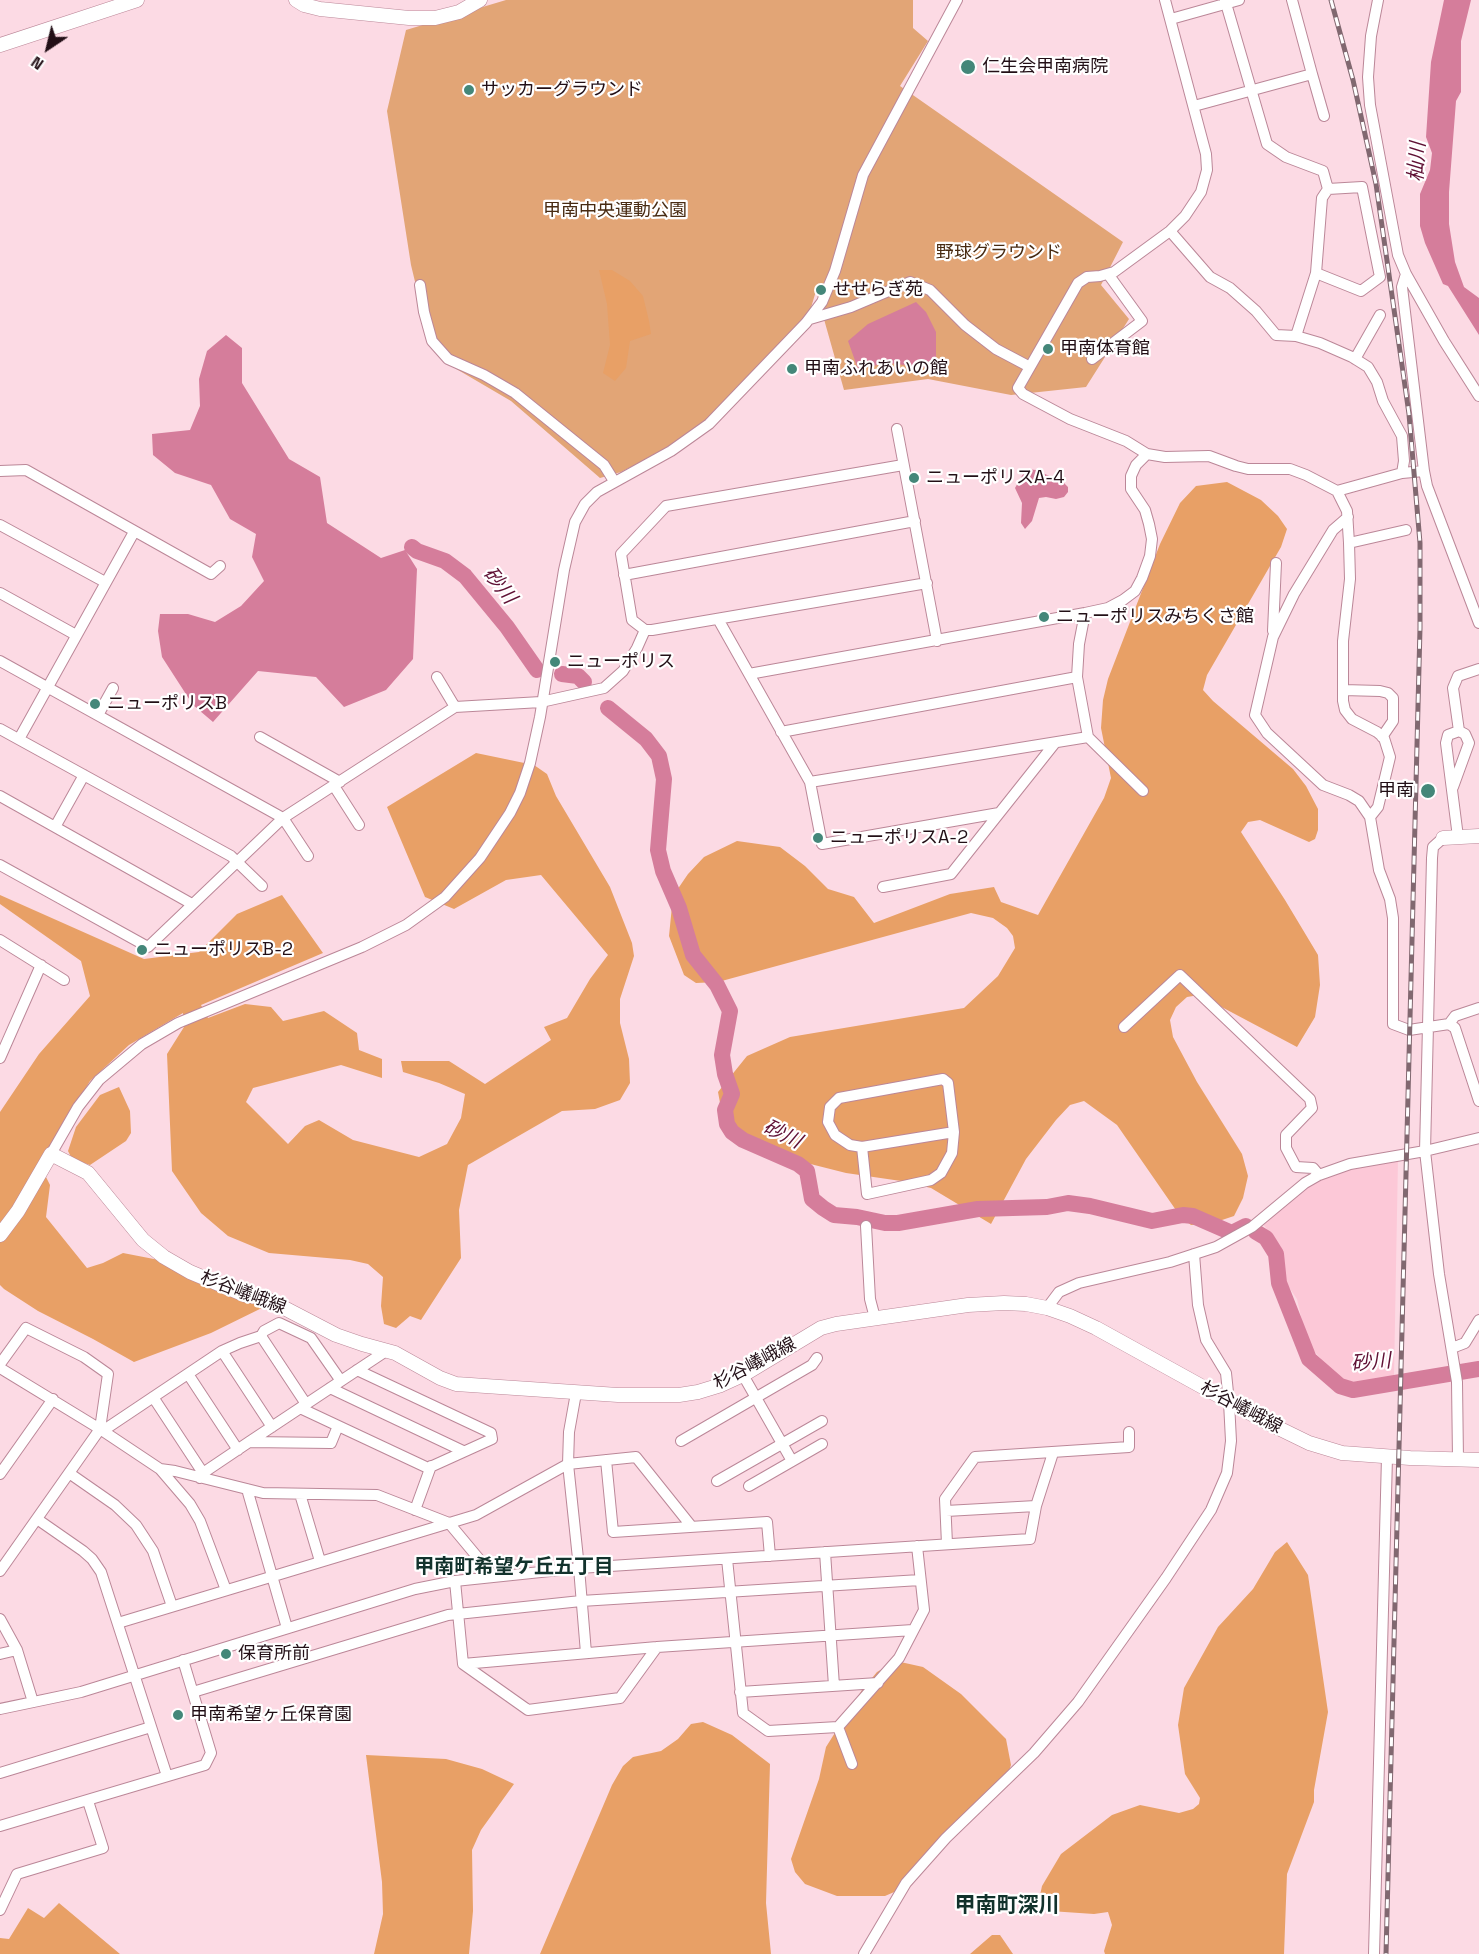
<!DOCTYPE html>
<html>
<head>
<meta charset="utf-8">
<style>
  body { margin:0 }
  #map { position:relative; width:1479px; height:1954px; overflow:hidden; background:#fcdae4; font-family:"Space Grotesk",sans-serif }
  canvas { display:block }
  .north { position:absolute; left:18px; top:18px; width:60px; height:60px; -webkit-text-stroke:4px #fff; paint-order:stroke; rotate:215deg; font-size:16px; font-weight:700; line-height:24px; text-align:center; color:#220f16 }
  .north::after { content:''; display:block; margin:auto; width:21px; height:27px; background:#220f16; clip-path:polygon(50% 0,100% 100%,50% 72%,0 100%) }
</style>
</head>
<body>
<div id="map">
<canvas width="1479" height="1954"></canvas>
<div class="north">N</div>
</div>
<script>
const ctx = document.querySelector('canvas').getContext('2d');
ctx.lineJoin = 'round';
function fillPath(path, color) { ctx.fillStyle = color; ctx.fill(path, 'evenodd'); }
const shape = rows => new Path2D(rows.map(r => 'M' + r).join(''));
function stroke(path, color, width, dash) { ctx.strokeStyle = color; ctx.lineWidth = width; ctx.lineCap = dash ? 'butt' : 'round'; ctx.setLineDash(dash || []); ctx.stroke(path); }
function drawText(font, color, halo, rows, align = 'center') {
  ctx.font = font + ' "Space Grotesk","Noto Sans JP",sans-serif'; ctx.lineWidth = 4.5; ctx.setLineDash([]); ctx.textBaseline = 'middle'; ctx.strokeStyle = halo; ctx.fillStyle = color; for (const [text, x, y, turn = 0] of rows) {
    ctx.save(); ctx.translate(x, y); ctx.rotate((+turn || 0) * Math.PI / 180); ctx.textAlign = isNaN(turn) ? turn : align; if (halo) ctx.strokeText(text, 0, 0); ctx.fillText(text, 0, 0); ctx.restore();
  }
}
const built = shape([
  [1398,1159,1394,1376,1354,1383,1338,1378,1307,1343,1297,1299,1284,1280,1281,1247,1262,1223,1309,1185,1338,1170]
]);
const green = shape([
  [506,0,913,0,913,28,928,41,900,86,1123,242,1101,285,1129,319,1086,387,1011,395,928,379,844,390,816,291,810,311,708,419,666,449,621,472,600,478,511,401,453,367,430,344,411,265,387,111,406,30]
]);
const forest = shape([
  [599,270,612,270,630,281,643,296,649,321,651,334,630,341,626,368,615,381,603,373,610,345,607,304],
  [1227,482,1261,500,1278,516,1287,529,1281,547,1207,675,1203,690,1213,701,1293,769,1306,786,1318,809,1318,830,1315,839,1309,842,1260,820,1248,822,1241,832,1285,900,1318,955,1320,985,1315,1017,1297,1047,1199,995,1187,997,1176,1007,1170,1020,1173,1037,1197,1082,1242,1154,1248,1176,1243,1198,1234,1216,1210,1224,1191,1225,1180,1216,1117,1125,1084,1101,1070,1105,1056,1120,1026,1159,991,1224,931,1188,901,1181,846,1173,767,1153,737,1131,721,1108,718,1092,747,1056,790,1037,964,1008,998,976,1015,948,1013,936,1007,928,993,918,971,913,718,982,696,983,684,975,669,936,673,896,688,874,704,857,737,841,780,847,805,866,828,889,854,897,874,923,950,894,994,887,1001,902,1038,915,1104,798,1111,778,1101,728,1103,700,1108,679,1160,544,1180,503,1196,486],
  [476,753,534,765,547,774,556,796,610,887,632,943,634,956,620,999,620,1023,629,1059,630,1083,620,1100,595,1109,562,1111,468,1165,459,1210,461,1258,421,1320,410,1316,396,1328,384,1324,381,1306,383,1277,368,1264,350,1260,269,1253,228,1236,201,1213,172,1171,167,1054,184,1027,183,1013,129,1045,90,1081,40,1165,50,1185,46,1217,87,1268,103,1263,123,1253,159,1260,217,1291,270,1304,211,1333,134,1362,93,1339,38,1311,4,1289,0,1285,0,1112,39,1054,90,996,81,961,0,904,0,895,144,959,199,952,237,914,282,895,323,953,201,1005,208,1018,245,1004,271,1007,283,1021,324,1011,357,1033,359,1050,382,1059,382,1078,341,1065,253,1088,246,1102,288,1144,305,1126,319,1120,353,1140,419,1157,447,1144,461,1118,465,1094,439,1083,403,1072,401,1061,449,1061,485,1084,551,1040,544,1027,567,1018,590,979,608,955,541,875,506,880,454,909,425,897,387,807],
  [119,1087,130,1111,131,1133,126,1141,90,1165,72,1159,68,1151,76,1127,100,1095],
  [1287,1542,1308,1575,1328,1712,1314,1790,1314,1802,1287,1874,1284,1954,1105,1954,1104,1951,1112,1925,1108,1912,1094,1914,1050,1911,1039,1900,1042,1886,1061,1854,1112,1815,1140,1805,1179,1813,1193,1809,1199,1804,1200,1798,1185,1774,1178,1725,1184,1688,1218,1627,1253,1589,1275,1552],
  [896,1661,923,1667,961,1694,1006,1739,1011,1765,1003,1788,901,1889,885,1896,837,1896,805,1884,795,1872,791,1859,819,1779,826,1747,862,1690,877,1672],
  [703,1722,732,1735,770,1764,766,1903,771,1954,540,1954,612,1785,623,1766,633,1757,661,1751,678,1739,691,1724],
  [366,1755,446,1759,482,1769,514,1784,481,1830,472,1850,473,1911,469,1954,374,1954,383,1914,382,1882],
  [59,1903,120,1954,0,1954,0,1938,9,1939,28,1908,44,1918],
  [992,1935,1000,1935,1013,1954,970,1954]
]);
const water = shape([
  [1444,0,1471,0,1461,41,1461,92,1456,101,1449,192,1449,224,1455,262,1464,287,1479,298,1479,335,1448,286,1443,284,1425,243,1420,226,1420,194,1430,170,1432,153,1426,137,1431,62],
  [916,302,926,312,936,332,936,369,888,363,858,369,848,341,868,324],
  [226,335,242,348,242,383,289,459,320,477,327,523,381,558,405,550,417,569,413,659,386,690,344,707,316,677,258,671,213,722,193,705,162,657,158,631,160,614,188,614,215,622,241,606,264,581,252,557,256,534,230,519,211,485,175,473,153,455,152,434,190,430,200,406,199,379,207,351],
  [1026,469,1036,470,1063,482,1068,487,1068,492,1064,497,1056,499,1046,497,1039,498,1032,521,1025,529,1021,523,1022,503,1015,488]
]);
const river = shape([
  [412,547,417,551,445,561,465,576,507,627,537,670],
  [562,674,578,676,584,682],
  [608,708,646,739,659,756,664,779,658,850,663,871,679,908,693,955,717,985,730,1011,722,1055,725,1074,732,1094,725,1110,727,1124,732,1132,743,1140,798,1164,807,1171,812,1199,823,1208,834,1215,857,1217,885,1223,898,1223,978,1209,1047,1207,1068,1203,1090,1206,1152,1221,1183,1215,1193,1216,1232,1233,1246,1226],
  [1256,1232,1266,1238,1276,1254,1279,1283,1309,1359,1340,1386,1353,1390,1479,1369]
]);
const minor = shape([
  [1165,0,1206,154,1207,170,1201,192,1185,216,1170,231,1114,272,1100,276,1087,277,1078,283,1018,388,1023,394,1070,419,1126,441,1147,454,1165,457,1209,456,1236,466,1248,469,1290,469,1306,475,1337,491,1347,511,1349,543,1350,579,1343,641,1343,701,1345,710,1352,719,1377,732,1384,738,1390,757,1378,807,1370,817],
  [1225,0,1267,144,1286,157,1323,171,1328,189],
  [1378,0,1371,36,1368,77,1370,105,1398,255,1406,274,1444,341,1479,396],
  [1171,19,1239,0],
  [1312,74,1324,116],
  [1194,106,1312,74,1292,0],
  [1170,231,1210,277,1230,288,1256,311,1276,335,1296,336,1320,343,1352,357,1368,367,1377,382,1383,401,1402,436,1404,461,1402,473],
  [1406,274,1402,287,1424,471,1427,486,1479,623],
  [420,285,424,312,432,341,448,359,484,375,515,393,604,465,614,481],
  [810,319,851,307,910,282,930,290,965,325,996,349,1030,367],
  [1296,336,1316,273,1322,198,1328,189,1362,187,1380,277,1361,291,1316,273],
  [1092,359,1142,321,1108,274],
  [1355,359,1380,315],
  [897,429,937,641],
  [903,465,666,506,621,554,632,620,645,630,652,630,927,583],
  [0,471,26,470,211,574,220,566],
  [1337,491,1402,473,1424,471],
  [1348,517,1333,530,1294,594,1273,637,1255,715,1267,733,1323,785,1349,795,1359,801,1370,817,1379,870,1390,899,1393,918,1393,1024,1409,1030,1449,1024,1455,1028,1479,1101],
  [0,525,105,582],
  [1349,543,1406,530],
  [624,575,915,521],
  [0,593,76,635],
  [718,619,810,782,822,844,999,813],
  [1273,631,1276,563],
  [0,661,283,818,308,856],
  [749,674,1085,613,1108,608,1123,600,1135,591,1142,578,1150,556,1152,539,1149,524,1145,510,1131,489,1131,476,1136,465,1147,454],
  [437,677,455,707],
  [1077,677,1079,644,1085,613],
  [1343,690,1380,691,1388,693,1393,698,1393,721,1382,737],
  [98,715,113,688],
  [0,729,231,856,262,886],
  [1459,731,1453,688,1458,676,1479,669],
  [781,732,1077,677,1088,737,1143,791],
  [260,737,340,782],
  [19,739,134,532],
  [810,782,1088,737],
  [334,786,359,825],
  [1453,787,1469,743,1465,734,1459,731,1448,735,1446,743,1458,837],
  [0,796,192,904],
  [55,827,84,775],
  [1443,838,1433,847,1432,858,1425,1151,1439,1274,1457,1382,1458,1459],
  [0,865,148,947,283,818,455,707,541,702,604,688,623,671,637,648,645,630],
  [883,887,951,874,1055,743],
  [0,940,64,980],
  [1449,1024,1455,1016,1479,1008],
  [1124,1027,1180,975,1310,1099,1312,1108,1286,1135,1286,1148,1296,1167,1313,1168,1319,1175],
  [0,1058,41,965],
  [862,1147,867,1194,931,1180,941,1173,952,1153,954,1132,948,1083,943,1079,839,1098,830,1107,828,1122,835,1135,850,1145,862,1147,954,1132],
  [51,1154,78,1107,99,1080,142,1044,178,1023,362,947,406,925,445,897,480,858,510,813,520,793,530,763,540,717,564,570,575,522,585,504,597,492,671,451,709,424,806,323,822,302,835,271,863,175,957,0],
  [866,1226,870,1299,875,1318],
  [1047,1308,1059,1292,1079,1283,1170,1262,1216,1247,1252,1227,1305,1183,1319,1175,1350,1164,1425,1151,1479,1138],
  [261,1336,306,1404],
  [1452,1348,1465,1343,1479,1320],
  [222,1351,272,1427],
  [0,1364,26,1328,84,1357,108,1374,100,1429,0,1571],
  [0,1368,100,1429,160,1469,190,1504,200,1521,226,1590],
  [188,1374,238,1450],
  [743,1375,792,1461],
  [330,1388,463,1451],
  [153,1397,203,1473],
  [300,1408,428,1468,492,1439,491,1433,357,1370],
  [100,1429,107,1428,222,1351,240,1343,261,1336,264,1331,279,1323,311,1338,341,1381],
  [681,1441,812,1365,817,1358],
  [249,1442,331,1443,338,1426],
  [606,1460,613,1532,767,1522,770,1556],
  [160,1469,175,1471,263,1493,377,1495,449,1523,494,1577],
  [69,1473,115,1505,136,1525,153,1551,172,1606],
  [0,1474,53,1399],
  [200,1478,203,1473,249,1442,386,1351],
  [717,1481,822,1421],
  [749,1486,822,1444],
  [247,1489,287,1628],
  [300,1494,320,1561],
  [415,1510,431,1466],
  [946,1511,1036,1506],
  [37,1519,83,1551,92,1559,101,1572,167,1776],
  [947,1544,945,1499,975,1457,1129,1447,1129,1432],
  [825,1552,834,1686],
  [727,1559,743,1713,768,1731,838,1727,899,1658,924,1610,917,1546],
  [455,1581,463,1664,528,1710,620,1698,657,1647],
  [0,1619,17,1650,33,1702],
  [118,1623,476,1515,568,1464,636,1457,692,1527],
  [586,1653,579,1568,1030,1539,1036,1506,1053,1453],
  [0,1654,17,1650],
  [463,1664,657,1647,913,1630],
  [193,1692,448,1615,581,1601,920,1580],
  [740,1692,878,1683],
  [0,1709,81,1692,415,1589,455,1581,579,1568,568,1464,569,1432,576,1393],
  [838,1727,852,1764],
  [0,1773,151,1727],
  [0,1826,205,1765,211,1753,183,1660],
  [0,1910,17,1874,103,1848,88,1801],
  [864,1954,906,1883,946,1838,1034,1753,1078,1702,1166,1578,1211,1510,1227,1473,1231,1441,1229,1402,1226,1373,1206,1340,1198,1305,1194,1254],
  [1374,1954,1387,1457]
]);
const major = shape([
  [296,0,304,5,320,9,409,18,435,18,459,12,480,0],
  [0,45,137,0],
  [1443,838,1479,836],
  [0,1235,18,1211,51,1154,88,1173,143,1240,164,1257,190,1272,245,1295,265,1298,336,1335,362,1344,395,1353,440,1378,456,1384,618,1395,679,1395,698,1392,721,1385,743,1375,821,1328,836,1324,968,1305,1004,1303,1026,1304,1047,1308,1070,1316,1096,1328,1268,1423,1309,1443,1342,1453,1410,1458,1479,1460]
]);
const rail = shape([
  [1331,0,1353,80,1376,184,1409,414,1420,543,1420,628,1386,1954]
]);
const markers = [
  [968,67,8,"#448779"],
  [469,90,6,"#448779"],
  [821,290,6,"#448779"],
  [1048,349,6,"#448779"],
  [792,369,6,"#448779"],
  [914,478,6,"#448779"],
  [1044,617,6,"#448779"],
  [555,662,6,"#448779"],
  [95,704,6,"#448779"],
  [1428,791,8,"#448779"],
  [818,838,6,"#448779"],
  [142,950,6,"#448779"],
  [226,1654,6,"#448779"],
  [178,1715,6,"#448779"]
];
const poiNames = [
  ["仁生会甲南病院",982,67],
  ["サッカーグラウンド",481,90],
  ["せせらぎ苑",833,290],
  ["甲南体育館",1060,349],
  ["甲南ふれあいの館",804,369],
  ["ニューポリスA-4",926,478],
  ["ニューポリスみちくさ館",1056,617],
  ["ニューポリス",567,662],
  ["ニューポリスB",107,704],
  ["甲南",1414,791,"right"],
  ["ニューポリスA-2",830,838],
  ["ニューポリスB-2",154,950],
  ["保育所前",238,1654],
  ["甲南希望ヶ丘保育園",190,1715]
];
const parkNames = [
  ["甲南中央運動公園",615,211],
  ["野球グラウンド",999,253]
];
const streetNames = [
  ["杉谷嶬峨線",243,1293,21],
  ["杉谷嶬峨線",755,1364,-28],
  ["杉谷嶬峨線",1241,1408,28]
];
const waterNames = [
  ["杣川",1418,162,-87],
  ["砂川",499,586,52],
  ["砂川",782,1135,26],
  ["砂川",1371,1363,-5]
];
const neighbourhoodNames = [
  ["甲南町希望ケ丘五丁目",514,1568]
];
const quarterNames = [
  ["甲南町深川",1007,1906]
];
fillPath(built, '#fcc8d7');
fillPath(green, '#e2a576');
fillPath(forest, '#e8a066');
fillPath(water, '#d57d9b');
stroke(river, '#d57d9b', 16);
stroke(minor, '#bb8798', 12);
stroke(major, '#bb8798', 15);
stroke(minor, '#fff', 10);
stroke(major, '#fff', 14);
stroke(rail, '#816870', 5);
stroke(rail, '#fff', 3, [9]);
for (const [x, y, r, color] of markers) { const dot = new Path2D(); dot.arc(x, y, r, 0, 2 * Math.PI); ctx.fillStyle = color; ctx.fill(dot); stroke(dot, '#fff', 2); }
drawText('18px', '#220f16', '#fff', poiNames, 'left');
drawText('18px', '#482b12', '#fff', parkNames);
drawText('18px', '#220f16', '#fff', streetNames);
drawText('italic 20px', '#5f1034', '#fff', waterNames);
drawText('bold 20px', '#12322c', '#fff', neighbourhoodNames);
drawText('bold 21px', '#12322c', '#fff', quarterNames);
</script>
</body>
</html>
